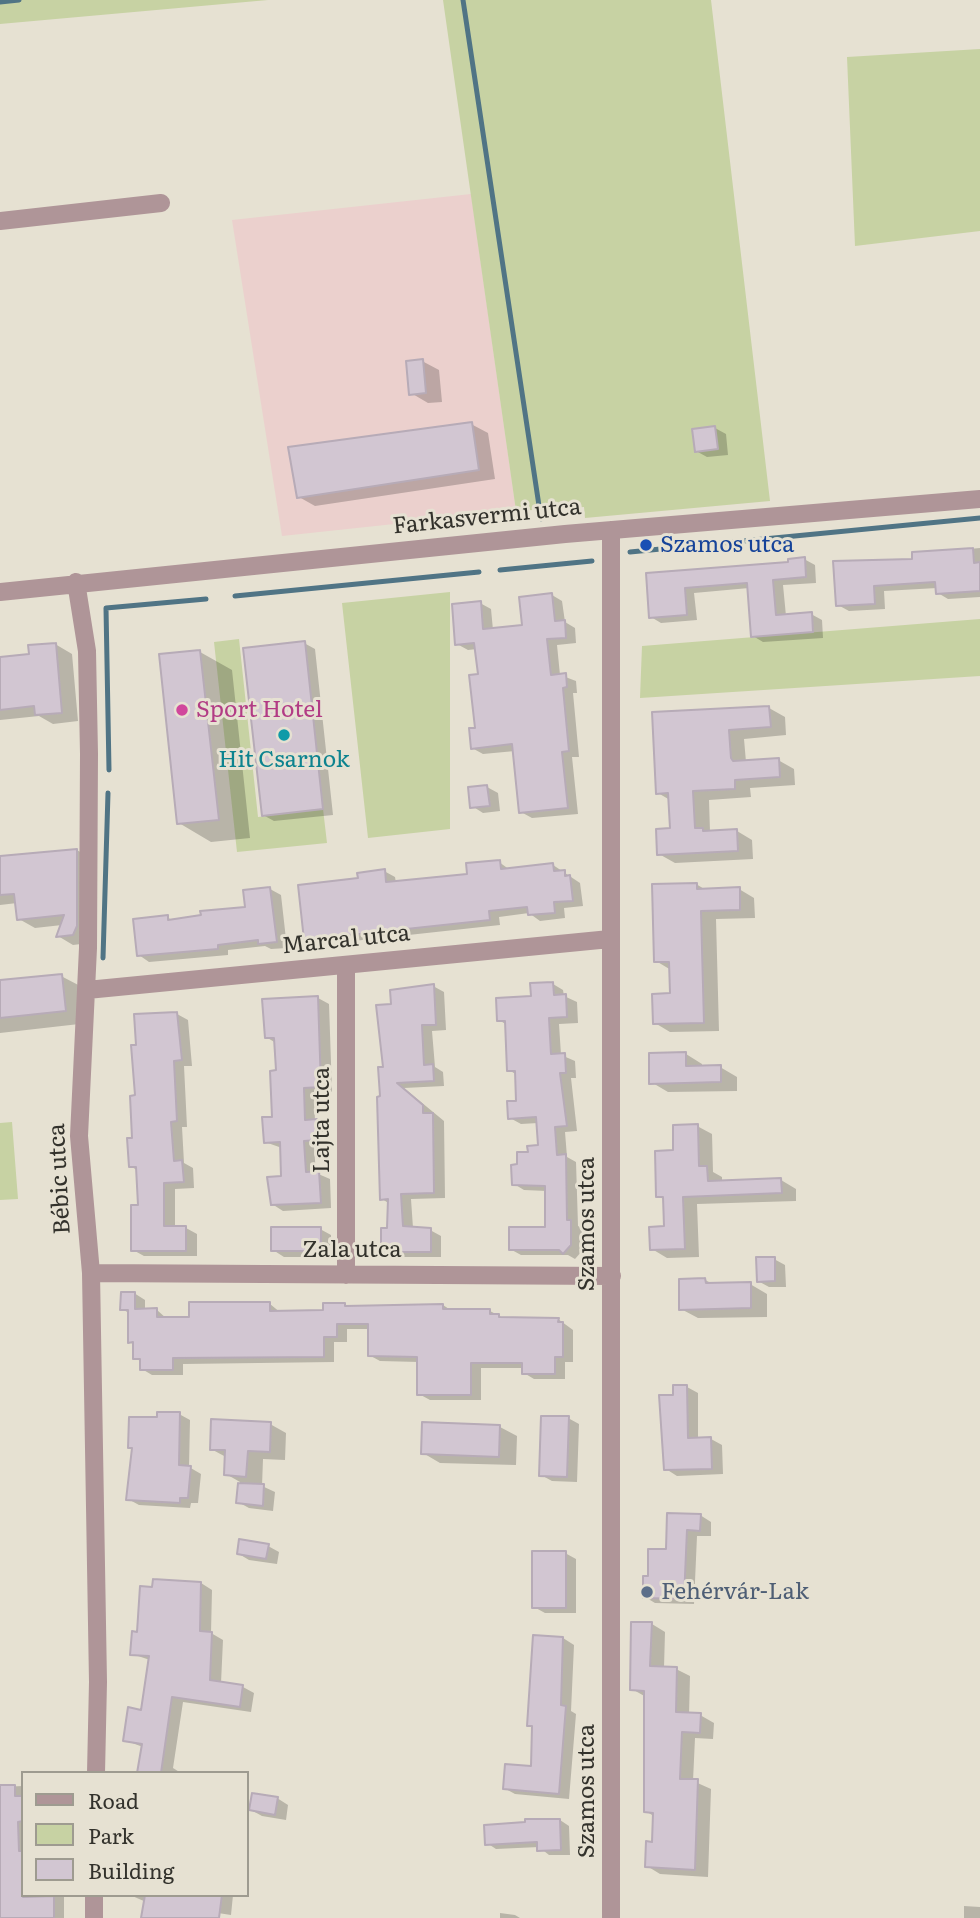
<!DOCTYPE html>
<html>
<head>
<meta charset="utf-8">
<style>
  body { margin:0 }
  #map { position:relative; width:980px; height:1918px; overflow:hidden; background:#e6e1d2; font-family:Literata,serif }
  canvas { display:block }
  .legend { position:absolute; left:21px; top:1771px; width:228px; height:126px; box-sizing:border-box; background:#e6e1d2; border:2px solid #9e9b90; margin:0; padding:9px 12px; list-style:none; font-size:21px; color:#33322c }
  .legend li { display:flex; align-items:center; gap:14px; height:35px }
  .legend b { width:35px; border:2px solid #9e9b90 }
</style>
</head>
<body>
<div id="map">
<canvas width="980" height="1918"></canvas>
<ul class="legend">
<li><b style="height:9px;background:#af9598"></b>Road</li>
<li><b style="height:19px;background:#c7d2a3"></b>Park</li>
<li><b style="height:19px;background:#d2c6d2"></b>Building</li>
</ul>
</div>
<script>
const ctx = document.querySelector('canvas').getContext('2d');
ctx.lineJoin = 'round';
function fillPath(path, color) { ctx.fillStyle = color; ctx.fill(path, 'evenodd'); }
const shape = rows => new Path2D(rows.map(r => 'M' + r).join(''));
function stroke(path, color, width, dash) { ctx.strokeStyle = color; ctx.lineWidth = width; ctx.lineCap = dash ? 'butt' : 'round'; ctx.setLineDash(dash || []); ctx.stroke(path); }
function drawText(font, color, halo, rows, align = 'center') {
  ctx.font = font + ' Literata,serif'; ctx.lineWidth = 6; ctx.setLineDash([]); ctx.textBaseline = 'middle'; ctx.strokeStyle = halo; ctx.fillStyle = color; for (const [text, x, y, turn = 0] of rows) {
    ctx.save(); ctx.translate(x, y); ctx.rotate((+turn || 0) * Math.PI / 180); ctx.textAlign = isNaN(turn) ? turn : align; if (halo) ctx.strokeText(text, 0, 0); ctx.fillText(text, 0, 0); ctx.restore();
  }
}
const industrial = shape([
  [471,194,516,511,282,536,232,220]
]);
const green = shape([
  [0,0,268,0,0,24],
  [443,0,711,0,770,501,585,518,584,507,516,511],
  [980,49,980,231,855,246,847,57],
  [450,592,450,829,368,838,342,603],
  [980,619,980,676,640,698,642,646],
  [239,639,258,817,323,809,327,843,237,852,214,642],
  [12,1122,18,1199,0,1200,0,1123]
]);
const shadow = shape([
  [422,361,439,370,442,402,428,403,411,393],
  [471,424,488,433,495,479,315,506,299,497],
  [715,428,726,434,728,455,707,457,696,451],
  [980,548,980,597,948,599,938,593,937,588,884,591,885,609,849,611,838,605,914,561,914,554],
  [804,559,815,565,816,583,783,585,786,616,811,614,822,620,823,638,763,642,753,636,749,588,694,593,697,620,661,623,651,617,648,574,790,564],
  [552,595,562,601,565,622,575,628,576,643,557,645,560,675,576,681,577,693,573,693,579,757,572,757,578,814,532,818,521,812,515,751,483,754,472,748,477,729,479,675,477,649,468,650,457,644,480,603,491,609,493,630,524,627],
  [304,643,315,649,333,815,274,821,263,815],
  [55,644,72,654,78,721,53,724,39,716,0,720,0,659,31,656],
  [200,652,232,670,250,838,211,842,179,823],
  [769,708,785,717,786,735,744,739,746,762,778,760,794,769,795,785,750,788,751,797,709,800,710,832,737,831,752,840,753,859,675,863,659,854,672,830,670,800,658,793,654,714],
  [487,787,498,793,500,811,483,813,472,806],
  [77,850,93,860,89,943,73,945,58,936,62,925,35,928,19,919,17,903,0,905,0,858],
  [499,862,510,870,553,865,580,883,583,906,564,908,565,918,540,921,529,913,499,917,500,925,317,945,306,939,360,880,384,871,395,877,396,883,469,875],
  [696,884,706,890,739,889,754,898,755,918,716,919,719,1031,670,1032,655,1023,671,995,671,970,656,961],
  [270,889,281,895,287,948,271,949,265,946,228,950,228,955,149,962,139,955,167,917,173,921,247,908],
  [61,976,84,988,88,1023,0,1033,0,982],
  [553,984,563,990,564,996,577,1002,578,1023,559,1024,561,1055,575,1061,576,1078,571,1078,577,1131,565,1132,567,1157,576,1162,578,1226,582,1228,582,1251,575,1259,568,1255,521,1255,510,1249,547,1228,547,1191,524,1190,514,1184,519,1166,540,1147,538,1123,521,1124,510,1118,518,1102,517,1075,509,1070,507,1025,499,1020],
  [433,986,444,992,446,1030,432,1031,435,1067,443,1072,444,1086,404,1088,444,1121,445,1198,411,1199,413,1228,430,1230,441,1236,441,1257,394,1257,383,1250,389,1230,390,1204,382,1199,382,1098,393,1006],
  [318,998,329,1004,332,1092,314,1093,315,1121,328,1127,329,1146,314,1147,316,1173,330,1179,331,1208,283,1211,272,1204,283,1178,282,1148,265,1142,274,1118,277,1072,276,1043,266,1037],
  [177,1014,188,1020,192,1066,184,1066,187,1127,182,1127,184,1163,193,1168,194,1188,175,1189,175,1228,186,1228,197,1234,197,1256,144,1256,133,1250,140,1207,137,1170,130,1166,138,1047],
  [686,1054,702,1064,702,1067,720,1067,737,1077,737,1091,668,1092,651,1082],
  [697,1126,712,1134,713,1172,722,1177,722,1182,781,1180,796,1189,796,1201,697,1204,699,1257,667,1258,652,1249,666,1228,665,1200,658,1196,675,1152],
  [320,1229,331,1235,331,1257,284,1257,273,1250],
  [774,1259,785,1265,786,1287,769,1287,758,1281],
  [705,1280,713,1284,750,1284,767,1294,767,1317,698,1318,681,1309],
  [134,1293,145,1300,145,1310,157,1310,167,1319,191,1319,270,1304,281,1313,325,1311,344,1304,350,1307,443,1305,452,1311,490,1311,505,1319,558,1319,573,1330,573,1362,565,1362,565,1379,534,1379,524,1373,524,1368,481,1368,481,1400,430,1400,419,1394,419,1362,380,1361,369,1355,369,1329,347,1329,347,1342,334,1342,334,1362,183,1364,183,1375,152,1375,142,1369,142,1362,135,1358,135,1345,129,1342,129,1313,122,1309],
  [687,1387,698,1393,698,1439,711,1439,722,1445,723,1474,677,1476,666,1469,675,1396],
  [179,1414,190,1420,189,1467,201,1474,198,1503,191,1503,190,1508,139,1505,128,1499,159,1419],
  [568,1418,579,1424,577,1482,552,1481,541,1475],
  [270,1424,286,1433,285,1460,263,1459,262,1486,275,1492,273,1511,249,1508,238,1502,240,1482,226,1474,226,1457,211,1449],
  [500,1427,517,1436,516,1465,440,1463,423,1453],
  [700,1515,711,1522,711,1536,697,1536,694,1604,655,1603,645,1597,649,1578,668,1551],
  [268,1546,279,1552,277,1564,249,1560,239,1554],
  [565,1553,576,1559,576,1613,545,1613,534,1607],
  [201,1583,212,1590,211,1633,223,1640,221,1683,243,1687,254,1693,251,1712,183,1702,173,1768,181,1773,139,1773,143,1747,124,1740,142,1712,150,1660,132,1654,139,1634],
  [652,1624,665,1632,664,1668,676,1669,690,1676,689,1715,700,1715,714,1723,713,1739,695,1738,693,1781,711,1789,708,1877,660,1874,647,1866,653,1843,655,1817,646,1811,646,1697,632,1689],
  [563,1638,574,1645,571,1711,576,1714,569,1799,515,1794,504,1788,533,1768,534,1728,529,1725],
  [23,1786,23,1895,64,1895,64,1918,0,1918,0,1787],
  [277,1798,288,1805,286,1820,262,1816,251,1810],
  [560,1820,569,1826,570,1855,549,1855,539,1847,496,1849,487,1843],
  [130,1895,233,1895,231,1915,205,1911,204,1918,143,1918,146,1902],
  [964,1906,980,1907,980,1918,964,1918],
  [500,1913,515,1915,520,1918,500,1918]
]);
const stream = shape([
  [463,0,541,519],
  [0,2,19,0],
  [630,552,980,518],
  [500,570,592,561],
  [235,596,479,572],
  [109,770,106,608,206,599],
  [103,958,108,793]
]);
const building = shape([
  [423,359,426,393,409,395,406,361,423,359],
  [472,422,479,470,297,498,288,447,472,422],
  [715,426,718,449,695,452,692,429,715,426],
  [973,548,974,563,980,562,980,591,936,594,935,582,874,586,875,604,836,606,833,561,912,559,912,552,973,548],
  [805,557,806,577,773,580,776,615,812,612,813,632,751,637,747,583,685,588,687,615,649,618,646,573,788,562,788,559,805,557],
  [552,593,555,621,565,620,566,638,547,639,551,675,566,673,567,687,563,688,569,751,562,752,568,808,519,813,512,744,471,749,469,728,475,728,469,675,478,674,474,643,455,645,452,604,481,601,483,629,522,625,519,597,552,593],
  [305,641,323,809,262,816,243,648,305,641],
  [56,643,62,713,35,715,34,706,0,710,0,657,29,654,28,645,56,643],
  [200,650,219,820,177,824,159,654,200,650],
  [769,706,771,727,729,730,731,758,733,761,779,758,780,777,735,780,735,789,693,791,695,828,703,828,703,831,737,829,738,851,657,855,656,829,670,828,668,793,656,794,652,712,769,706],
  [487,785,490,806,470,808,468,787,487,785],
  [77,849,77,926,73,935,56,937,64,915,17,920,14,894,0,895,0,856,77,849],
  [500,860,501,869,553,863,554,871,565,870,565,876,570,875,573,901,554,902,555,913,528,915,527,907,489,911,490,920,304,940,298,885,358,878,357,873,385,869,386,882,467,874,466,863,500,860],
  [697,883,697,889,740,887,740,910,701,911,704,1023,653,1024,652,994,670,993,669,962,654,962,652,884,697,883],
  [270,887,277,942,258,944,258,940,218,945,218,949,137,956,133,919,168,915,168,920,201,915,200,911,245,907,243,890,270,887],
  [62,974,66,1011,0,1018,0,980,62,974],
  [553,982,554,995,566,994,567,1017,549,1018,551,1054,565,1053,566,1073,560,1073,567,1126,555,1127,557,1155,566,1154,567,1220,571,1220,571,1245,563,1254,559,1250,509,1250,509,1227,545,1227,545,1186,512,1185,511,1165,517,1164,517,1152,528,1152,527,1146,538,1145,536,1117,508,1119,507,1101,516,1101,515,1071,507,1071,505,1021,497,1021,496,998,531,996,530,983,553,982],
  [434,984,436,1025,422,1025,424,1065,433,1064,434,1081,397,1083,423,1105,423,1113,433,1113,434,1193,401,1194,403,1226,431,1228,431,1252,381,1252,381,1228,387,1228,388,1199,380,1200,377,1097,380,1096,378,1067,383,1067,376,1005,391,1004,390,990,434,984],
  [318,996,321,1087,304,1088,305,1120,317,1119,318,1140,304,1141,306,1172,319,1171,321,1203,271,1205,267,1177,281,1176,280,1142,264,1143,262,1117,272,1117,270,1071,276,1070,274,1038,265,1038,262,999,318,996],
  [177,1012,182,1060,174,1061,177,1121,171,1122,174,1161,182,1160,184,1182,164,1183,164,1226,186,1226,186,1251,131,1251,131,1205,138,1205,136,1167,129,1167,127,1138,132,1138,130,1096,135,1095,131,1045,136,1045,134,1014,177,1012],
  [686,1052,686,1066,721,1065,721,1082,649,1084,649,1053,686,1052],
  [698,1124,699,1166,707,1166,708,1181,781,1178,782,1193,683,1197,685,1249,650,1250,649,1227,664,1226,663,1197,656,1197,655,1151,673,1150,673,1125,698,1124],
  [271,1227,321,1227,321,1251,271,1251,271,1227],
  [756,1257,775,1257,775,1281,757,1282,756,1257],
  [705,1278,706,1283,751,1282,751,1308,679,1310,679,1279,705,1278],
  [121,1292,135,1292,135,1309,157,1308,157,1317,189,1317,189,1302,270,1302,270,1311,323,1310,323,1303,345,1303,345,1306,443,1304,443,1309,490,1309,490,1314,499,1314,499,1317,559,1318,558,1322,563,1322,563,1357,555,1357,555,1374,522,1374,522,1363,471,1363,471,1395,417,1395,417,1357,368,1356,368,1324,337,1324,337,1337,324,1337,324,1357,173,1358,173,1370,140,1370,140,1359,133,1359,133,1342,128,1343,128,1310,120,1310,121,1292],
  [673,1385,687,1385,688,1438,711,1437,712,1469,664,1470,659,1395,673,1395,673,1385],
  [157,1412,180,1412,179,1465,191,1466,188,1498,180,1498,180,1503,126,1500,132,1448,128,1448,129,1417,157,1417,157,1412],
  [541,1416,569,1416,567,1477,539,1476,541,1416],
  [211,1419,271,1422,270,1452,248,1451,246,1477,224,1475,225,1450,210,1450,211,1419],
  [422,1422,500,1425,499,1457,421,1454,422,1422],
  [238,1483,264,1484,263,1506,236,1503,238,1483],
  [667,1513,701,1514,700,1531,687,1530,684,1599,643,1598,643,1576,648,1576,648,1549,666,1549,667,1513],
  [239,1539,269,1544,266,1559,237,1554,239,1539],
  [532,1551,566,1551,566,1608,532,1608,532,1551],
  [153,1579,201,1582,200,1631,212,1632,210,1680,243,1685,240,1707,172,1697,161,1773,137,1773,142,1744,123,1741,128,1707,141,1710,149,1656,130,1655,132,1631,137,1632,140,1586,152,1587,153,1579],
  [631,1622,652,1622,650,1666,677,1667,676,1712,701,1713,700,1733,682,1732,680,1779,698,1779,695,1870,645,1867,646,1841,652,1842,653,1813,644,1812,644,1691,630,1690,631,1622],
  [533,1635,563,1637,561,1705,566,1706,559,1794,503,1789,505,1764,531,1766,532,1726,527,1726,533,1635],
  [0,1785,15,1785,15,1796,23,1796,23,1821,18,1822,19,1851,23,1851,23,1897,54,1896,54,1918,0,1918,0,1785],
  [252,1793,278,1797,275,1815,249,1810,252,1793],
  [525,1819,560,1819,561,1850,537,1851,537,1842,485,1845,484,1825,525,1822,525,1819],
  [145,1895,222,1895,219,1918,141,1918,145,1895]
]);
const minor = shape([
  [0,221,161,203],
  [611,530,611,1918],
  [76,582,87,651,89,754,88,948,79,1136,91,1273,98,1682,96,1773],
  [0,592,565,534,980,499],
  [346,965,346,1275],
  [87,990,610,939],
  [91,1273,612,1276],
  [94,1895,94,1918]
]);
const markers = [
  [646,545,7,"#1a4fb4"],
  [182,710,7,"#d1479c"],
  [284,735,7,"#0f9aa8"],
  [647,1592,7,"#5c6f8a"]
];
const streetNames = [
  ["Farkasvermi utca",487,517,-6],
  ["Marcal utca",346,940,-6],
  ["Lajta utca",322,1120,-90],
  ["Bébic utca",60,1179,-93],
  ["Szamos utca",587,1224,-90],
  ["Zala utca",352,1250],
  ["Szamos utca",587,1791,-90]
];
const transitNames = [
  ["Szamos utca",660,545]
];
const hotelNames = [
  ["Sport Hotel",196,710]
];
const cultureNames = [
  ["Hit Csarnok",284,760]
];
const serviceNames = [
  ["Fehérvár-Lak",661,1592]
];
fillPath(industrial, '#ebd0cd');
fillPath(green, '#c7d2a3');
fillPath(shadow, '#0003');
stroke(stream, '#507485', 5);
fillPath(building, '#d2c6d2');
stroke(building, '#b7abb7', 2);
stroke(minor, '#af9598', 18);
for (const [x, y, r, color] of markers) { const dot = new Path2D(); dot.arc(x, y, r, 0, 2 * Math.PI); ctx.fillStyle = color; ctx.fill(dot); stroke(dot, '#e6e1d2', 2.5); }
drawText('23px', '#33322c', '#e6e1d2', streetNames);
drawText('23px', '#164399', '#e6e1d2', transitNames, 'left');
drawText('23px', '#b23c85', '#e6e1d2', hotelNames, 'left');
drawText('23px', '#0d838f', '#e6e1d2', cultureNames);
drawText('23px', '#4e5e75', '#e6e1d2', serviceNames, 'left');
</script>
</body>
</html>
